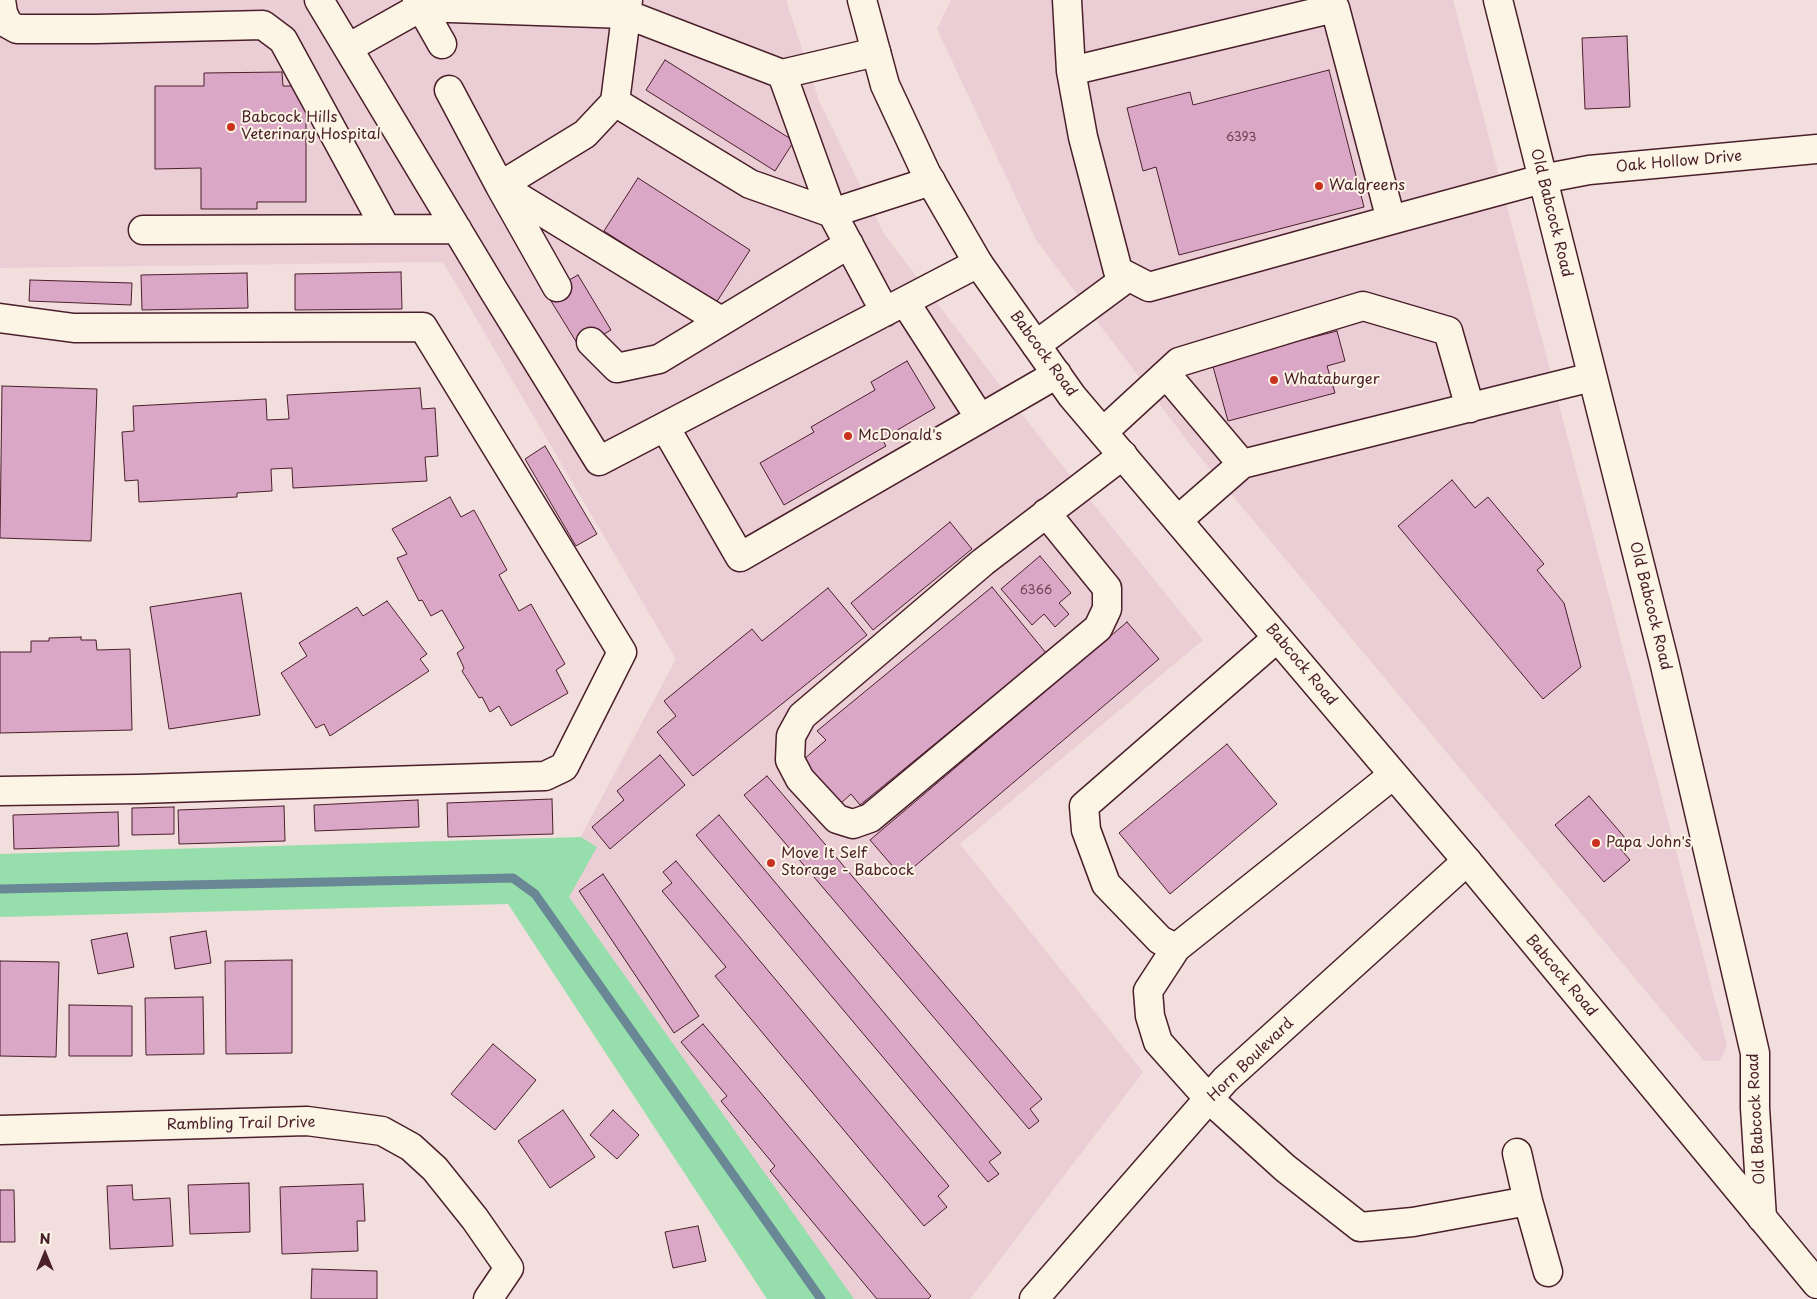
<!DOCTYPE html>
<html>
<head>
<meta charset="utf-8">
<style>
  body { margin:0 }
  #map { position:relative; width:1817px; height:1299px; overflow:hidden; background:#f2dedc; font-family:"Playpen Sans",sans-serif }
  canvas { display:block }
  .north { position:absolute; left:20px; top:1229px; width:50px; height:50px; -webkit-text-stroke:4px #fcf5e5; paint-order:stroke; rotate:0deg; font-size:14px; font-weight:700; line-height:20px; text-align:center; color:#4a1f2b }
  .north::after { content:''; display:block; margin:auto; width:18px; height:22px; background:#4a1f2b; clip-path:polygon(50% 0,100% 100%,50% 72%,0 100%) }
</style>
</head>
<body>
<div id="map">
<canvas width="1817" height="1299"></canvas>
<div class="north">N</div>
</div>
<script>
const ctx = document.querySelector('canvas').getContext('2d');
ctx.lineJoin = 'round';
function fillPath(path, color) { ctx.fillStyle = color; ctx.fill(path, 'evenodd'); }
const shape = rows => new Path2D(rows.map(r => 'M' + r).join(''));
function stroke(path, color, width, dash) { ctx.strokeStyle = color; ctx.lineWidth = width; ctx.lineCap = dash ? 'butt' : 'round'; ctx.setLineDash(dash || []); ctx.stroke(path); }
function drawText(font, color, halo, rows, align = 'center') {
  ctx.font = font + ' "Playpen Sans",sans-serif'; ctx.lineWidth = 4; ctx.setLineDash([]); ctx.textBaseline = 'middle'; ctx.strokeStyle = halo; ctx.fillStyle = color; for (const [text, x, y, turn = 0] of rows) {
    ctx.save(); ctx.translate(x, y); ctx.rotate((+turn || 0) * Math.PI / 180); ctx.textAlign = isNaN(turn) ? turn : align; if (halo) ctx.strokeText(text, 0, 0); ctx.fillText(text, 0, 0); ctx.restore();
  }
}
const built = shape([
  [0,0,786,0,819,101,884,234,1045,444,1203,640,960,844,1143,1072,970,1299,849,1299,557,881,676,659,443,262,0,268],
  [951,0,1453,0,1727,1046,1720,1061,1704,1061,1191,446,1036,240,937,29]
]);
const green = shape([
  [581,837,597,847,569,897,854,1299,767,1299,508,904,0,917,0,854]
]);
const stream = shape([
  [0,889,513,878,535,894,821,1299]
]);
const building = shape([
  [1627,36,1630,107,1585,109,1582,38,1627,36],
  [665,60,794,141,775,171,646,90,665,60],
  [1329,70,1364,207,1179,255,1156,167,1143,171,1127,108,1190,92,1193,105,1329,70],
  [282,72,283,86,306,86,306,202,257,202,257,209,201,209,201,168,155,169,155,86,204,86,204,73,282,72],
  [638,178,750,250,716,303,604,231,638,178],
  [401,272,402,309,295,310,295,274,401,272],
  [247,273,248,308,142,310,141,275,247,273],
  [578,275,611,330,580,348,546,293,578,275],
  [30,280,132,283,131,305,29,301,30,280],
  [1337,331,1345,361,1327,366,1335,393,1228,421,1212,363,1337,331],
  [907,361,935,408,882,439,886,446,784,505,760,463,814,432,811,427,875,390,871,382,907,361],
  [2,386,97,389,91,541,0,538,2,386],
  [420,388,422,409,435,408,438,456,425,457,427,481,293,488,292,468,271,469,272,491,237,493,237,497,139,502,138,480,125,481,122,432,134,431,133,406,266,399,267,420,289,419,287,395,420,388],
  [545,446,597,534,576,546,525,459,545,446],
  [1452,480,1475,508,1488,497,1544,564,1537,570,1564,603,1581,667,1543,699,1398,526,1452,480],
  [450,497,461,517,474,510,507,570,499,575,519,611,531,604,565,664,556,670,568,693,511,726,499,706,490,712,482,697,479,698,462,671,464,668,457,653,464,648,442,610,431,616,422,600,419,601,397,558,407,554,392,529,450,497],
  [950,522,972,549,873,630,851,603,950,522],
  [1040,556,1071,593,1059,603,1069,614,1055,627,1044,614,1032,625,1001,589,1040,556],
  [992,587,1046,653,860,805,851,794,840,804,803,760,826,740,817,731,992,587],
  [828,588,867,635,693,776,657,732,676,716,664,701,752,629,762,641,828,588],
  [241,593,260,715,169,729,150,607,241,593],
  [387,601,427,654,420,659,429,671,330,736,324,724,316,728,281,673,307,656,299,643,357,607,363,616,387,601],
  [1127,622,1159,659,902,877,870,840,1127,622],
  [81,637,81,640,96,640,97,650,130,649,132,730,0,733,0,652,31,652,31,641,49,641,49,638,81,637],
  [1227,744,1277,804,1170,894,1119,833,1227,744],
  [660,755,685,785,610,849,592,827,624,800,617,791,660,755],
  [767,776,1042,1099,1030,1109,1039,1121,1029,1129,744,795,767,776],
  [1589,796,1626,839,1618,846,1630,860,1604,882,1555,825,1589,796],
  [552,799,553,834,448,837,447,803,552,799],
  [418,800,419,827,315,831,314,805,418,800],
  [284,806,285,841,179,844,178,810,284,806],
  [174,807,174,834,132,835,132,808,174,807],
  [118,812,119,846,14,849,13,815,118,812],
  [719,815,1001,1153,989,1162,999,1174,988,1182,696,835,719,815],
  [676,861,949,1186,938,1196,947,1207,924,1226,715,976,726,967,662,891,672,883,663,872,676,861],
  [603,874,699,1016,674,1033,579,891,603,874],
  [206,931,211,963,175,969,170,937,206,931],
  [127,933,134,967,98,974,91,940,127,933],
  [292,960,292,1053,226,1054,225,961,292,960],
  [0,961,59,962,56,1057,0,1056,0,961],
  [203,997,204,1054,146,1055,145,998,203,997],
  [69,1005,132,1006,132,1056,69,1056,69,1005],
  [703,1024,931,1296,928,1299,877,1299,770,1171,775,1166,721,1101,727,1096,681,1042,703,1024],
  [493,1044,536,1080,495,1130,451,1094,493,1044],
  [563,1110,595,1157,550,1188,518,1141,563,1110],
  [613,1110,639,1135,617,1159,590,1135,613,1110],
  [249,1183,250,1232,190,1234,188,1185,249,1183],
  [363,1184,365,1221,357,1221,358,1251,282,1254,280,1187,363,1184],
  [132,1185,133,1200,170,1198,173,1246,110,1249,107,1186,132,1185],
  [0,1190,14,1190,15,1242,0,1242,0,1190],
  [698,1226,706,1261,673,1268,665,1232,698,1226],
  [312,1269,377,1271,377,1299,311,1299,312,1269]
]);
const minor = shape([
  [1,0,3,13,8,24,17,29,96,29,263,25,283,40,386,229],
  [319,0,494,291,599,461,978,263],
  [628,0,615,102,750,184,832,213,885,312],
  [1067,0,1071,71],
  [1498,0,1664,661,1755,1053,1755,1108,1762,1218],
  [421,7,626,14,782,74,876,52],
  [421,7,442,44],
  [1335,8,1391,220,1149,287,1118,271,1083,137,1071,71,1335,8],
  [348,48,421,7,417,0],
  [782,74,832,213,931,181],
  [449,90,500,186,721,321],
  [1391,220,1542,179,1589,170,1817,149],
  [143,230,457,229],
  [557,287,500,186,585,134,615,102],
  [905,302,980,418],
  [0,318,74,328,423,327,622,652,564,767,545,776,139,789,0,791],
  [591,342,617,368,659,359,849,244],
  [1036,345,1128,277],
  [1166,374,1242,464],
  [665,427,740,557,1057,374],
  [1103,432,1179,362,1363,306,1448,331,1470,408],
  [1046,513,1107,588,1107,609,1098,628,870,818,853,824,837,819,800,779,790,760,791,736,802,716,983,562,1123,455],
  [1178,520,1242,464,1592,377],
  [1277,638,1084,806,1086,830,1106,884,1160,940,1176,948,1393,775],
  [1176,948,1148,991,1150,1016,1158,1042,1209,1099,1285,1168,1360,1227,1413,1222,1528,1201,1517,1153],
  [0,1130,307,1121,382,1131,411,1147,435,1169,475,1219,509,1268,488,1299],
  [1528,1201,1548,1272],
  [1034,1299,1225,1080,1467,861]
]);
const major = shape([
  [862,0,885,85,926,173,978,263,1072,396,1467,861,1817,1284]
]);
const markers = [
  [231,127,5,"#c8321e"],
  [1319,186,5,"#c8321e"],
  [1274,380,5,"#c8321e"],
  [848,436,5,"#c8321e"],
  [1596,843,5,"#c8321e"],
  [771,863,5,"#c8321e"]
];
const numberNames = [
  ["6393",1241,138],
  ["6366",1036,591]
];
const poiNames = [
  ["Babcock Hills",241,118],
  ["Veterinary Hospital",241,135],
  ["Walgreens",1329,186],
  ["Whataburger",1284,380],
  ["McDonald's",858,436],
  ["Papa John's",1606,843],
  ["Move It Self",781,854],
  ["Storage - Babcock",781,871]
];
const streetNames = [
  ["Oak Hollow Drive",1679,162,-5],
  ["Old Babcock Road",1551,213,76],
  ["Babcock Road",1043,354,54],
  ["Old Babcock Road",1650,606,76],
  ["Babcock Road",1301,665,50],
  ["Babcock Road",1561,976,50],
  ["Horn Boulevard",1251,1060,-44],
  ["Old Babcock Road",1757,1119,-93],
  ["Rambling Trail Drive",241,1124,-1]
];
fillPath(built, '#ebced5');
fillPath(green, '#96deac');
stroke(stream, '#698795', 9);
fillPath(building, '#daa8c6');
stroke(building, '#4a1f2b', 1);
stroke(minor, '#4a1f2b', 31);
stroke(major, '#4a1f2b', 31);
stroke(minor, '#fcf5e5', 28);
stroke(major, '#fcf5e5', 28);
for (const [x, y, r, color] of markers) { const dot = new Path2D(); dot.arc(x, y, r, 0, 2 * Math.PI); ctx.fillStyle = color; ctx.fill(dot); stroke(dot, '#fcf5e5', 2); }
drawText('12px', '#6e4152', null, numberNames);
drawText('15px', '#4a1f2b', '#fcf5e5', poiNames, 'left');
drawText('15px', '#4a1f2b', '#fcf5e5', streetNames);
</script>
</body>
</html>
